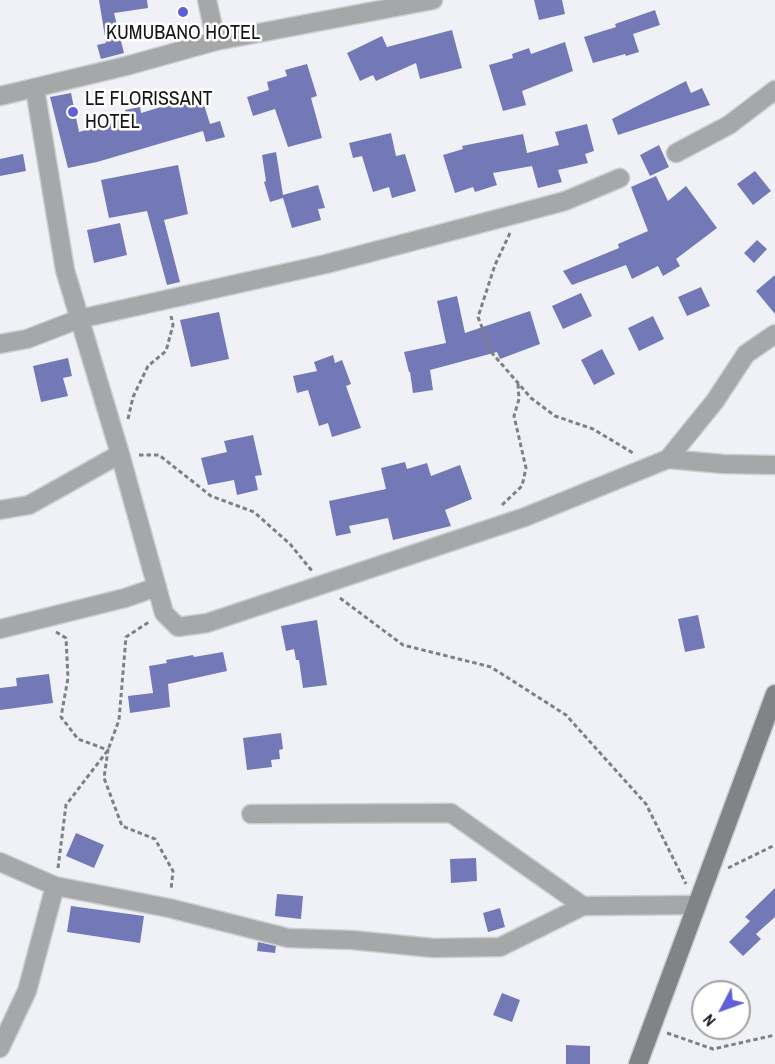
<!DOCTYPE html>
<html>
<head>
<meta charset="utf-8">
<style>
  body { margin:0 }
  #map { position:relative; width:775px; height:1064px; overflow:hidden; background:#f0f1f6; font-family:"Archivo Narrow",sans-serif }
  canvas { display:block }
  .north { position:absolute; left:691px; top:980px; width:60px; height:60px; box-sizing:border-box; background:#fff; border:2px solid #a2a2a3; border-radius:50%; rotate:229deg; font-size:16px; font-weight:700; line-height:24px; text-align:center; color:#161618 }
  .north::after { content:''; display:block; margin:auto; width:21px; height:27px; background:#5f60d8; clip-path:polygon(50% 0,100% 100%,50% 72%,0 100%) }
</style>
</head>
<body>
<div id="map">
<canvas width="775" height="1064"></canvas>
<div class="north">N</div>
</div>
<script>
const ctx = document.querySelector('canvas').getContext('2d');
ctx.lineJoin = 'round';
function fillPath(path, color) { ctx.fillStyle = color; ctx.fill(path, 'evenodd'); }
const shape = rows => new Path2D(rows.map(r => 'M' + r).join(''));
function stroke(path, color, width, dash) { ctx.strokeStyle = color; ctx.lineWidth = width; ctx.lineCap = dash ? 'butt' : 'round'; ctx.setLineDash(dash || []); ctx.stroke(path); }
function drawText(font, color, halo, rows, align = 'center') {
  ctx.font = font + ' "Archivo Narrow",sans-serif'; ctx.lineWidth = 5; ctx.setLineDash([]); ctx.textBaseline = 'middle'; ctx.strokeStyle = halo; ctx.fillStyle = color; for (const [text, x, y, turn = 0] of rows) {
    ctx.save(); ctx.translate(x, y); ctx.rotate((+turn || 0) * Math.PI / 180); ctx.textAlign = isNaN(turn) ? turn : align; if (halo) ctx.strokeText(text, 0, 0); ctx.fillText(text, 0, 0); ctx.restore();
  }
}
const building = shape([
  [99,0,147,0,148,8,114,13,124,53,101,59,97,45,106,43],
  [534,0,562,0,565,14,539,20],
  [655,10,660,25,633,34,639,52,626,56,625,54,593,63,584,37,616,27,615,24],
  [452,30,462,68,420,79,416,63,376,81,373,75,360,81,347,53,382,36,387,47],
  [565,42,573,71,522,91,526,105,503,111,489,65,513,58,512,54,529,48,531,54],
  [307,64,317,96,311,98,322,138,288,147,275,109,253,116,247,97,269,90,267,82,287,76,285,70],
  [686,81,691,93,702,88,710,105,618,135,612,119],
  [71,93,79,132,127,118,125,110,140,107,141,113,201,95,210,124,220,121,225,137,206,142,203,131,97,162,68,168,50,97],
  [587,124,594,151,585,154,588,163,558,170,562,182,538,188,532,166,493,173,497,185,475,192,473,187,455,193,443,155,463,149,462,146,523,134,527,153,559,145,555,132],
  [391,133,396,156,405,154,416,191,392,198,389,187,373,192,362,156,353,158,349,143],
  [659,145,669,167,650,176,640,155],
  [276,152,283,195,318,185,325,208,318,209,321,220,292,228,283,198,270,202,264,182,266,181,262,155],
  [23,154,26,171,0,176,0,159],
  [178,165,188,214,164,220,180,282,167,285,147,211,109,218,101,180],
  [755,171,771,191,753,205,737,184],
  [656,176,668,201,686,186,717,228,676,259,680,266,663,276,658,266,632,279,626,265,572,285,563,271,619,248,618,244,648,231,631,187],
  [120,223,127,255,94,263,87,230],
  [757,240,767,249,754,263,744,253],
  [775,275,775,314,756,291],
  [701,287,710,306,687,316,678,297],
  [581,293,592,316,563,329,552,306],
  [457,296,465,333,530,311,540,344,500,359,497,352,430,370,433,390,413,393,410,372,409,372,404,352,446,343,437,301],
  [219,312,229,359,191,367,180,320],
  [653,316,664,339,639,351,628,328],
  [602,349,615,374,594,385,581,360],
  [333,355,335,363,342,360,351,384,346,386,361,428,332,437,328,423,319,426,308,390,297,393,293,376,317,371,314,362],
  [68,358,72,376,63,378,68,396,41,402,33,366],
  [253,435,262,475,255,476,258,490,237,495,234,480,208,485,201,458,227,452,224,441],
  [405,462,407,469,427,463,431,476,460,465,472,499,445,510,451,526,393,540,388,518,349,526,351,533,336,536,329,501,386,489,381,468],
  [698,615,705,648,685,652,678,619],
  [317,620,327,685,303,688,299,660,296,660,294,649,286,651,281,626],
  [223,652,227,671,168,684,170,707,130,713,128,696,153,693,149,666,167,663,166,660,193,655,194,657],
  [49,674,53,703,0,710,0,688,17,686,16,678],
  [281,733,283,749,279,750,280,759,271,760,272,767,247,770,243,738],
  [76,833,104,845,94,868,66,856],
  [476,858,477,881,451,883,450,859],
  [775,888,775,917,756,934,761,939,743,956,729,942,750,921,745,917],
  [277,894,303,896,301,919,275,916],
  [71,906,144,916,140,943,67,932],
  [500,908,505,927,488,932,483,913],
  [258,942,276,946,275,953,257,951],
  [502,993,520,1000,512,1022,493,1015],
  [566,1045,590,1046,590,1064,566,1064]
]);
const path = shape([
  [510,233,495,265,478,317,492,353,531,398,555,416,593,429,633,453],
  [128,419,133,397,148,366,166,351,173,325,171,316],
  [139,455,159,455,211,496,254,512,290,544,312,571],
  [502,505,522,486,526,468,514,416,519,399,518,384],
  [340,598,403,645,491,667,566,715,646,804,686,884],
  [56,632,66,638,68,678,61,717,78,739,108,750,104,778,122,826,155,839,173,871,171,890],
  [58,868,66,805,108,750,119,720,126,637,149,622],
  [728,868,775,845],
  [667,1033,713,1049,775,1035]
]);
const minor = shape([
  [207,0,216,41],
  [35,89,65,270,120,454,164,613,178,627,207,623,525,517,668,459,723,464,775,465],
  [0,96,126,66,216,41,433,0],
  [676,153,729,125,775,90],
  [0,344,27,339,79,319,326,264,520,213,565,201,620,178],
  [668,459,715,401,746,354,775,334],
  [0,510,29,505,120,454],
  [0,629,125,598,157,587],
  [251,814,451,813,583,906,696,905],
  [0,862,55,886,169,908,288,938,352,940,433,948,500,947,583,906],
  [0,1048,27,991,55,886]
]);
const secondary = shape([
  [638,1064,775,694]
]);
const markers = [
  [183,12,6,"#5f60d8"],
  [73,112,6,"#5f60d8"]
];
const poiNames = [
  ["KUMUBANO HOTEL",183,34],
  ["LE FLORISSANT",85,100,"left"],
  ["HOTEL",85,123,"left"]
];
fillPath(building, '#7279b6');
stroke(minor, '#cdced2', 21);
stroke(secondary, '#cdced2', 21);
stroke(path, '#7f8083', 3, [4.5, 3]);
stroke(minor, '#a6a7a9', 18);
stroke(secondary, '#828386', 18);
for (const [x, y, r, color] of markers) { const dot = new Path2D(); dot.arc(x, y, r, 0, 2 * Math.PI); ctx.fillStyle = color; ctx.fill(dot); stroke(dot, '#fff', 2); }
drawText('20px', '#161618', '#fff', poiNames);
</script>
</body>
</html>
